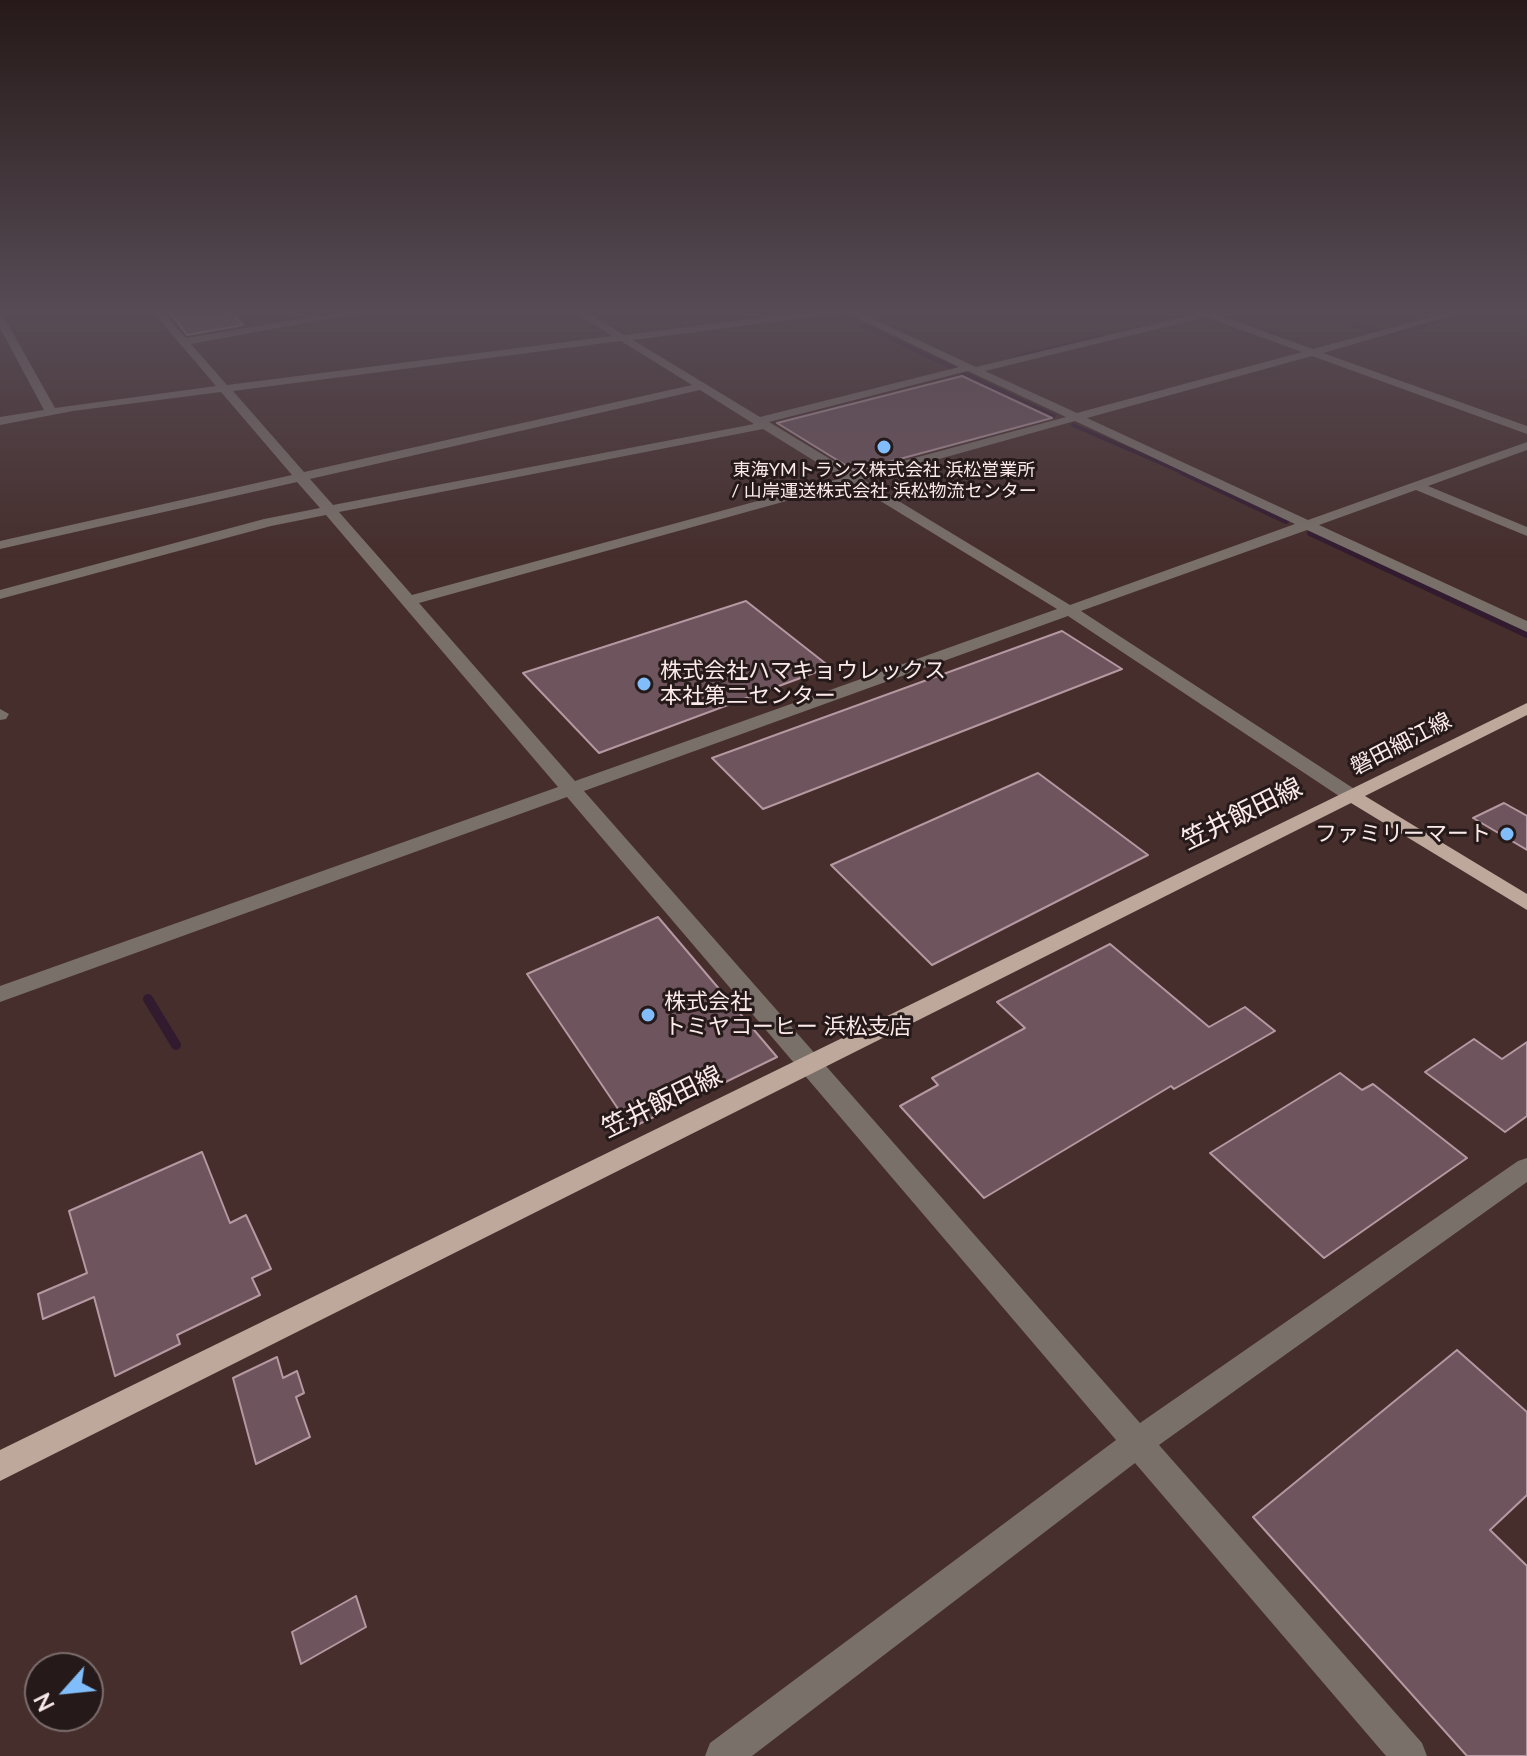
<!DOCTYPE html>
<html>
<head>
<meta charset="utf-8">
<style>
  body { margin:0 }
  #map { position:relative; width:1527px; height:1756px; overflow:hidden; background:#462e2c; font-family:Lato,sans-serif }
  canvas { display:block }
  .north { position:absolute; left:24px; top:1652px; width:80px; height:80px; box-sizing:border-box; background:#251a19; border:2px solid #7b6d6c; border-radius:50%; rotate:243deg; font-size:22px; font-weight:700; line-height:32px; text-align:center; color:#fbeae9 }
  .north::after { content:''; display:block; margin:auto; width:28px; height:36px; background:#81bdfa; clip-path:polygon(50% 0,100% 100%,50% 72%,0 100%) }
</style>
</head>
<body>
<div id="map">
<canvas width="1527" height="1756"></canvas>
<div class="north">N</div>
</div>
<script>
const ctx = document.querySelector('canvas').getContext('2d');
ctx.lineJoin = 'round';
const shape = rows => new Path2D(rows.map(r => 'M' + r).join(''));
function stroke(path, color, width, dash) { ctx.strokeStyle = color; ctx.lineWidth = width; ctx.lineCap = dash ? 'butt' : 'round'; ctx.setLineDash(dash || []); ctx.stroke(path); }
function fillPath(path, color) { ctx.fillStyle = color; ctx.fill(path, 'evenodd'); }
function drawText(font, color, halo, rows, align = 'center') {
  ctx.font = font + ' Lato,"Noto Sans JP",sans-serif'; ctx.lineWidth = 6; ctx.setLineDash([]); ctx.textBaseline = 'middle'; ctx.strokeStyle = halo; ctx.fillStyle = color; for (const [text, x, y, turn = 0] of rows) {
    ctx.save(); ctx.translate(x, y); ctx.rotate((+turn || 0) * Math.PI / 180); ctx.textAlign = isNaN(turn) ? turn : align; if (halo) ctx.strokeText(text, 0, 0); ctx.fillText(text, 0, 0); ctx.restore();
  }
}
const streamFar2 = shape([
  [1316,311,1375,331],
  [848,318,1054,416],
  [1391,334,1472,311],
  [1017,357,1101,337],
  [1073,425,1184,473]
]);
const streamFar1 = shape([
  [1180,471,1286,521],
  [1310,533,1527,635]
]);
const stream = shape([
  [148,999,176,1045]
]);
const building = shape([
  [169,311,230,311,243,325,187,335,169,311],
  [962,376,1052,418,855,471,777,423,962,376],
  [746,601,830,667,599,753,523,673,746,601],
  [1062,631,1122,669,763,809,712,758,1062,631],
  [1038,773,1148,855,932,965,831,865,1038,773],
  [1504,803,1527,816,1527,850,1473,818,1504,803],
  [658,917,777,1057,631,1128,527,974,658,917],
  [1110,944,1209,1027,1245,1007,1275,1031,1174,1089,1171,1086,984,1198,900,1106,938,1085,932,1078,1025,1028,997,1002,1110,944],
  [1474,1039,1502,1059,1527,1042,1527,1116,1505,1132,1425,1072,1474,1039],
  [1340,1073,1362,1090,1373,1084,1467,1158,1324,1258,1210,1153,1340,1073],
  [202,1152,230,1223,246,1215,271,1269,252,1278,260,1295,177,1335,180,1344,115,1376,94,1297,43,1319,38,1294,87,1273,69,1211,202,1152],
  [1457,1350,1527,1412,1527,1495,1490,1530,1527,1566,1527,1756,1467,1756,1253,1517,1457,1350],
  [277,1357,283,1378,297,1371,304,1393,296,1397,310,1437,256,1464,233,1378,277,1357],
  [356,1596,366,1627,301,1664,292,1632,356,1596]
]);
const minor = shape([
  [152,311,162,311,186,338,348,311,369,311,191,344,227,385,612,336,573,311,585,311,624,335,814,311,841,311,836,314,633,340,760,417,959,367,843,311,856,311,976,367,1196,314,1193,311,1214,311,1215,314,1313,349,1453,311,1468,311,1323,353,1527,426,1527,434,1312,356,1087,418,1308,520,1527,442,1527,450,1428,486,1527,527,1527,536,1416,490,1319,525,1527,621,1527,632,1307,530,1081,611,1359,792,1361,796,1359,800,1345,800,1068,616,584,791,1140,1423,1518,1161,1527,1158,1527,1182,1159,1445,1422,1743,1427,1756,1386,1756,1135,1463,752,1756,705,1756,710,1743,1116,1440,567,797,0,1002,0,986,558,787,326,515,271,526,0,599,0,590,264,519,320,508,297,482,0,549,0,541,292,475,221,392,73,411,0,425,0,417,44,410,0,328,0,316,5,319,55,408,216,386,152,311],
  [1206,317,1302,352,1077,413,985,371,1206,317],
  [621,341,692,385,304,472,233,391,621,341],
  [968,371,1066,417,855,474,769,422,968,371],
  [700,390,754,424,333,505,310,479,700,390],
  [1075,421,1295,524,1070,605,864,480,1075,421],
  [763,429,842,478,412,595,339,512,763,429],
  [851,483,1057,609,575,781,419,603,851,483],
  [0,709,9,714,6,719,0,720,0,709]
]);
const major = shape([
  [1527,703,1527,715,1365,796,1527,894,1527,910,1351,803,0,1481,0,1450,1527,703]
]);
const markers = [
  [884,447,8,"#81bdfa"],
  [644,684,8,"#81bdfa"],
  [1507,834,8,"#81bdfa"],
  [648,1015,8,"#81bdfa"]
];
const farPoinames = [
  ["東海YMトランス株式会社 浜松営業所",884,470],
  ["/ 山岸運送株式会社 浜松物流センター",884,491]
];
const poiNames = [
  ["株式会社ハマキョウレックス",660,671],
  ["本社第二センター",660,696],
  ["ファミリーマート",1491,834,"right"],
  ["株式会社",664,1002],
  ["トミヤコーヒー 浜松支店",664,1027]
];
const streetNames = [
  ["磐田細江線",1401,744,-27]
];
const nearStreetnames = [
  ["笠井飯田線",1242,814,-26],
  ["笠井飯田線",662,1102,-26]
];
stroke(streamFar2, '#321a2f', 4);
stroke(streamFar1, '#321a2f', 6);
stroke(stream, '#321a2f', 10);
fillPath(building, '#6e545d');
stroke(building, '#b598a1', 2);
fillPath(minor, '#7a706a');
fillPath(major, '#bea89c');
const sky = ctx.createLinearGradient(0, 0, 0, 557);
sky.addColorStop(0, '#261918');
sky.addColorStop(0.56, '#574c56');
sky.addColorStop(1, '#574c5600');
ctx.fillStyle = sky;
ctx.fillRect(0, 0, 1527, 557);
for (const [x, y, r, color] of markers) { const dot = new Path2D(); dot.arc(x, y, r, 0, 2 * Math.PI); ctx.fillStyle = color; ctx.fill(dot); stroke(dot, '#251a19', 3); }
drawText('18px', '#fbeae9', '#251a19', farPoinames);
drawText('22px', '#fbeae9', '#251a19', poiNames, 'left');
drawText('22px', '#fbeae9', '#251a19', streetNames);
drawText('26px', '#fbeae9', '#251a19', nearStreetnames);
</script>
</body>
</html>
